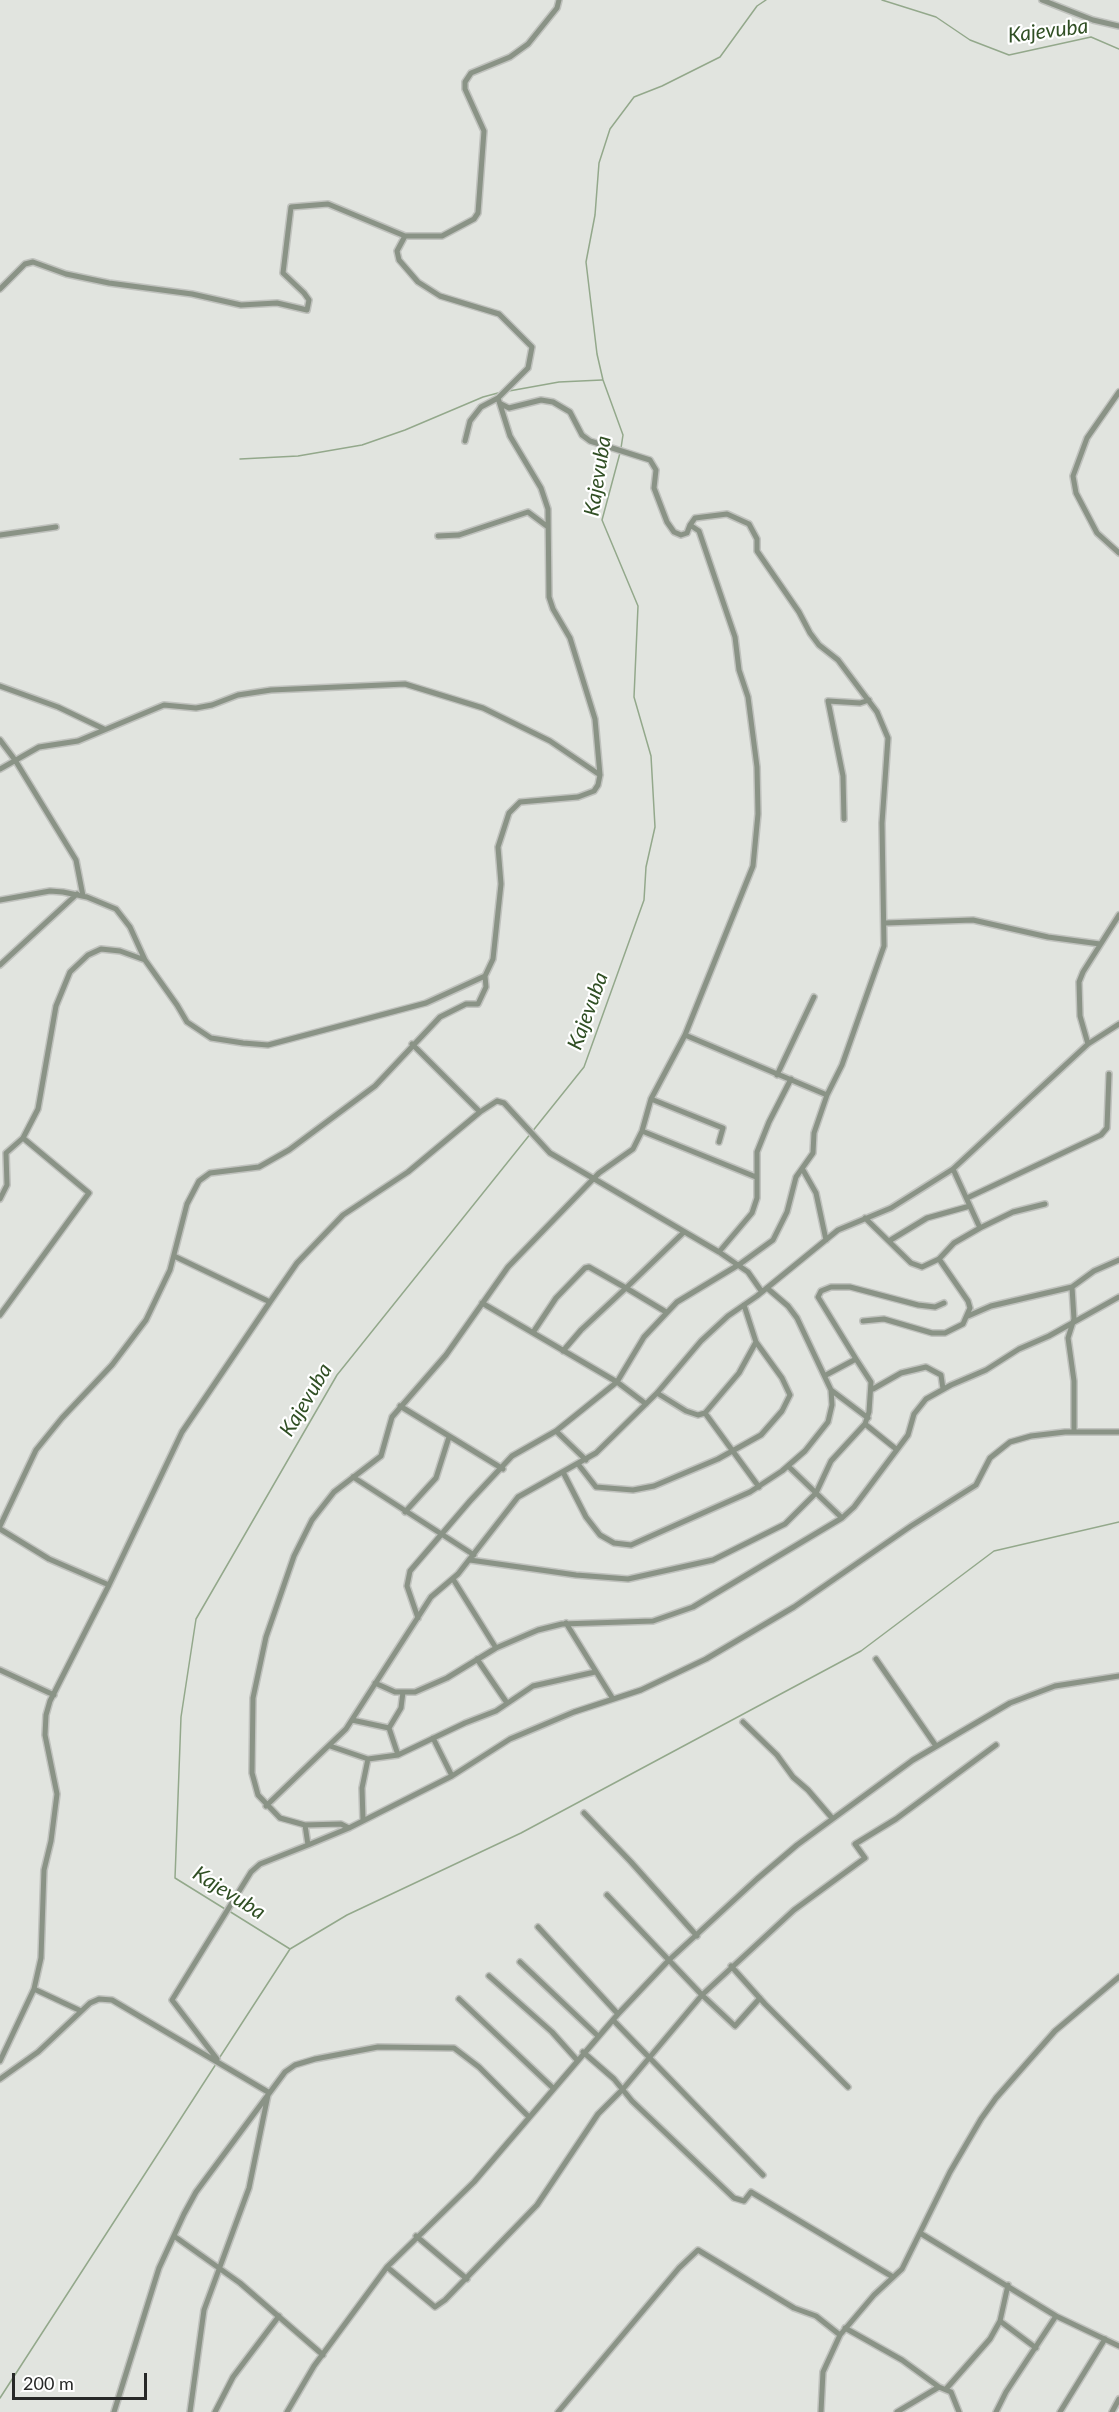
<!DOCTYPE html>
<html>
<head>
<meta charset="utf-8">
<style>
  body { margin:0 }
  #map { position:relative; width:1119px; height:2412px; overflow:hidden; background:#e1e4df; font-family:Lato,sans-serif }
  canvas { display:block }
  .scale { position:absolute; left:12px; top:2373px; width:135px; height:27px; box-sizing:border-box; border:3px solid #272827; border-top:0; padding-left:8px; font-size:18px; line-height:21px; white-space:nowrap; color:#272827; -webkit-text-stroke:4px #fff; paint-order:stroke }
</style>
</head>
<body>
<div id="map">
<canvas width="1119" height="2412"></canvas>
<div class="scale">200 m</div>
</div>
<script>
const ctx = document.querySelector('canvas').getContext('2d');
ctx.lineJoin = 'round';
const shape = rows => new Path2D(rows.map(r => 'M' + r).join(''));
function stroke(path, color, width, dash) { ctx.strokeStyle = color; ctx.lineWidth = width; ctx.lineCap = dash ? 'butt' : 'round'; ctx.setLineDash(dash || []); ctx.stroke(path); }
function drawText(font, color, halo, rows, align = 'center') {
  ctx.font = font + ' Lato,sans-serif'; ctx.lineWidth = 4.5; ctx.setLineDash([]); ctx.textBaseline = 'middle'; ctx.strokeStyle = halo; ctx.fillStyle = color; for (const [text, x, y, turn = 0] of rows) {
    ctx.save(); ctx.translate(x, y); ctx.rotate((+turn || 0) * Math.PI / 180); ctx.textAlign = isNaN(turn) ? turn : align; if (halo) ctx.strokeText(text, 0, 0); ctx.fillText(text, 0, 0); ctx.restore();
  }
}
const stream = shape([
  [882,0,936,17,970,40,1009,55,1091,37,1119,49],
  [509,391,559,382,602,380],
  [621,448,623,435,603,380,597,354,586,262,595,215,599,163,610,129,634,97,662,86,720,57,757,6,766,0],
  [240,459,298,456,362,445,405,430,483,397,498,393],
  [225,1909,175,1878,181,1717,196,1619,337,1375,584,1067,644,900,646,867,655,827,651,756,634,697,638,606,602,520,620,453],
  [229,1911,290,1949],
  [218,2060,290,1949,347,1915,521,1833,861,1651,994,1551,1119,1522],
  [0,2398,216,2064]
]);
const street = shape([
  [1042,0,1093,20,1119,26],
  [0,289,25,264,33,262,66,274,109,283,192,294,241,305,277,303,307,310,309,300,304,293,283,273,291,207,328,204,405,236,442,236,474,219,478,213,484,131,465,89,465,82,471,73,510,57,528,44,557,8,559,0],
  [1119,392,1087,438,1073,476,1076,493,1097,533,1119,553],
  [501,404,509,408,541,400,553,402,570,412,582,435,590,441,650,460,656,470,654,488,667,522,674,532,681,535,687,533,690,525,699,531,735,637,739,670,748,697,757,767,758,814,753,866,685,1035,651,1099,642,1131,633,1149,599,1173,508,1267,446,1355,392,1417,381,1456,334,1492,312,1520,294,1556,266,1637,253,1698,252,1773,258,1795,280,1818,305,1825,308,1845,349,1828,452,1776,510,1739,574,1712,641,1690,706,1659,794,1607,911,1526,976,1485,990,1458,1010,1442,1031,1436,1065,1432,1119,1432],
  [465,441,470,421,481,407,498,398],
  [0,535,56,527],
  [438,536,459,535,528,512,548,527],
  [0,686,58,707,104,729],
  [0,740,15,760,76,860,83,896],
  [0,769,39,747,78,741,164,705,196,708,212,705,238,695,271,690,405,684,483,708,550,741,600,775],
  [844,819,843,776,828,701,860,703,869,700],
  [0,900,50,891,63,892,87,897,116,909,130,927,145,960,177,1005,187,1022,211,1038,243,1043,268,1045,426,1003,485,976],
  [885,923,973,920,1048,937,1100,944],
  [0,965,77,894],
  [685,1035,827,1095],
  [412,1044,480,1112,497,1101,504,1103,550,1153,719,1252,748,1272,762,1292],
  [1088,1044,1080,1016,1079,982,1083,972,1119,915],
  [777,1075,814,997],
  [651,1099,723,1128,719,1142],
  [642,1131,756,1177],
  [953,1169,980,1228],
  [803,1170,816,1193,826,1240],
  [967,1198,1101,1135,1107,1128,1109,1074],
  [0,1199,7,1185,6,1153,23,1138,38,1109,56,1006,70,972,88,955,101,949,120,951,145,960],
  [865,1218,911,1263,922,1267,939,1259,954,1243,980,1228,1013,1212,1045,1204],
  [889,1241,927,1218,970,1206],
  [719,1252,752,1213,757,1198,757,1152,769,1122,791,1079],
  [1072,1287,1074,1319,1068,1338,1074,1381,1074,1432],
  [270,1302,297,1263,343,1215,408,1172,480,1112],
  [482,1303,617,1382,646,1404],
  [0,1315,89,1193,23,1138],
  [968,1316,991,1306,1072,1287,1094,1271,1119,1260],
  [863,1321,884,1319,932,1333,945,1333,963,1324,970,1308,968,1301,939,1259],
  [534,1331,556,1298,585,1268,589,1267,626,1288,683,1233],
  [563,1351,581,1330,626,1288,666,1312],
  [856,1359,818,1297,821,1291,831,1287,850,1287,918,1305,935,1307,944,1303],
  [873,1389,901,1373,926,1367,941,1375,943,1389],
  [831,1390,868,1418],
  [657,1393,686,1411,698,1415,705,1413,739,1373,756,1342],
  [400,1406,503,1469],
  [705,1413,759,1487],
  [865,1424,896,1449],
  [556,1431,586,1460],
  [578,1464,596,1487,633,1490,654,1486,718,1459,761,1435,782,1411,790,1395,782,1378,756,1342,744,1305],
  [788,1466,842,1518],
  [563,1472,586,1517,600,1535,614,1543,631,1545,750,1492,782,1471,805,1451,828,1422,832,1405,831,1390,797,1318,788,1306,767,1288],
  [353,1477,474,1555],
  [405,1512,436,1478,449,1437],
  [0,1526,36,1450,62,1418,112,1365,146,1320,170,1270,187,1204,199,1181,210,1173,259,1167,289,1150,375,1086,440,1017,466,1004,478,1004,486,987,485,976,493,959,501,884,498,847,509,813,520,802,578,797,594,791,598,785,600,775,595,719,570,638,553,609,549,597,548,509,541,488,510,436,498,398,528,368,532,347,499,314,440,296,418,282,399,260,397,251,405,236],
  [0,1529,49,1559,109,1585,50,1701,46,1715,45,1735,57,1794,51,1841,44,1870,41,1958,34,1989,0,2061],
  [470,1560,576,1575,628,1579,713,1560,785,1524,816,1493,831,1461,865,1424,869,1412,871,1382,856,1359,826,1375],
  [453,1579,496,1648],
  [109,1585,182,1432,270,1302,174,1256],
  [418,1618,407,1586,410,1571,470,1501,512,1456,556,1431,617,1382,644,1337,677,1302,740,1264,773,1240,787,1212,796,1177,813,1153,814,1133,827,1095,842,1065,884,946,882,823,888,738,877,712,838,660,819,645,810,633,799,612,757,551,757,539,749,524,727,514,695,518,690,525],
  [566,1623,613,1699],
  [477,1659,507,1703],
  [876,1659,936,1746],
  [0,1670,54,1695],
  [375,1683,395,1692,415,1692,447,1678,496,1648,538,1630,562,1624,653,1621,693,1607,842,1518,854,1507,908,1435,914,1414,926,1399,951,1385,986,1370,1019,1349,1049,1336,1119,1297],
  [352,1720,389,1728,401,1708,403,1692],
  [743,1722,777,1755,793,1777,808,1790,832,1818],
  [389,1728,398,1755],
  [433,1738,452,1776],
  [330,1746,368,1759,398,1755,465,1723,496,1711,533,1686,595,1672],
  [266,1806,346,1729,431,1597,458,1574,518,1497,596,1453,657,1393,701,1341,728,1316,757,1296,838,1230,891,1208,953,1169,1088,1044,1119,1024],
  [584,1813,631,1862,697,1936],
  [363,1820,362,1788,368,1759],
  [305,1825,341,1824,349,1828],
  [607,1895,702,1995,794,1910,865,1858,855,1844,896,1819,996,1745],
  [538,1927,618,2014],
  [520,1962,598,2036],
  [731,1966,765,2004,848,2087],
  [489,1976,552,2032,577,2060],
  [34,1989,81,2011],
  [459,1999,553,2088],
  [613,2020,763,2175],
  [583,2052,614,2079,632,2101,734,2198,744,2201,751,2192,893,2277],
  [217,2059,172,2000,251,1872,260,1864,308,1845],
  [0,2079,38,2052,90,2003,99,1999,112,2000,268,2092],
  [920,2233,1056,2316,1119,2346],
  [174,2236,240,2283,323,2355],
  [416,2236,467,2279],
  [387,2267,435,2307,445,2300,537,2205,598,2114,623,2089,702,1995,735,2026,760,1998],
  [1000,2321,1036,2348],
  [845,2328,902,2360,939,2387],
  [946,2389,990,2339,1000,2321,1008,2285],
  [114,2412,159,2268,184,2214,196,2192,285,2072,295,2065,315,2059,378,2047,454,2048,479,2067,528,2116],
  [190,2412,204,2310,249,2188,268,2095],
  [215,2412,233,2377,279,2316],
  [287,2412,314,2366,387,2267,474,2182,618,2014,669,1960,757,1879,797,1845,913,1760,1010,1703,1055,1686,1119,1676],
  [558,2412,679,2268,698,2250,794,2308,816,2316,840,2335],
  [821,2412,823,2372,840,2335,874,2295,902,2269,950,2172,981,2119,996,2098,1055,2031,1119,1977],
  [897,2412,939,2387,951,2392,959,2412],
  [996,2412,1006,2392,1056,2316],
  [1060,2412,1105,2339],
  [1112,2412,1119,2399]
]);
const waterNames = [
  ["Kajevuba",1048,31,-7],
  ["Kajevuba",598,476,-81],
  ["Kajevuba",588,1011,-70],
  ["Kajevuba",306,1400,-59],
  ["Kajevuba",229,1893,32]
];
stroke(stream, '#93a88b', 1.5);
stroke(street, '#c0c2be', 8);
stroke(street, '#8a9386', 5);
drawText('italic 21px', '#304f24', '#fff', waterNames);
</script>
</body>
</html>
